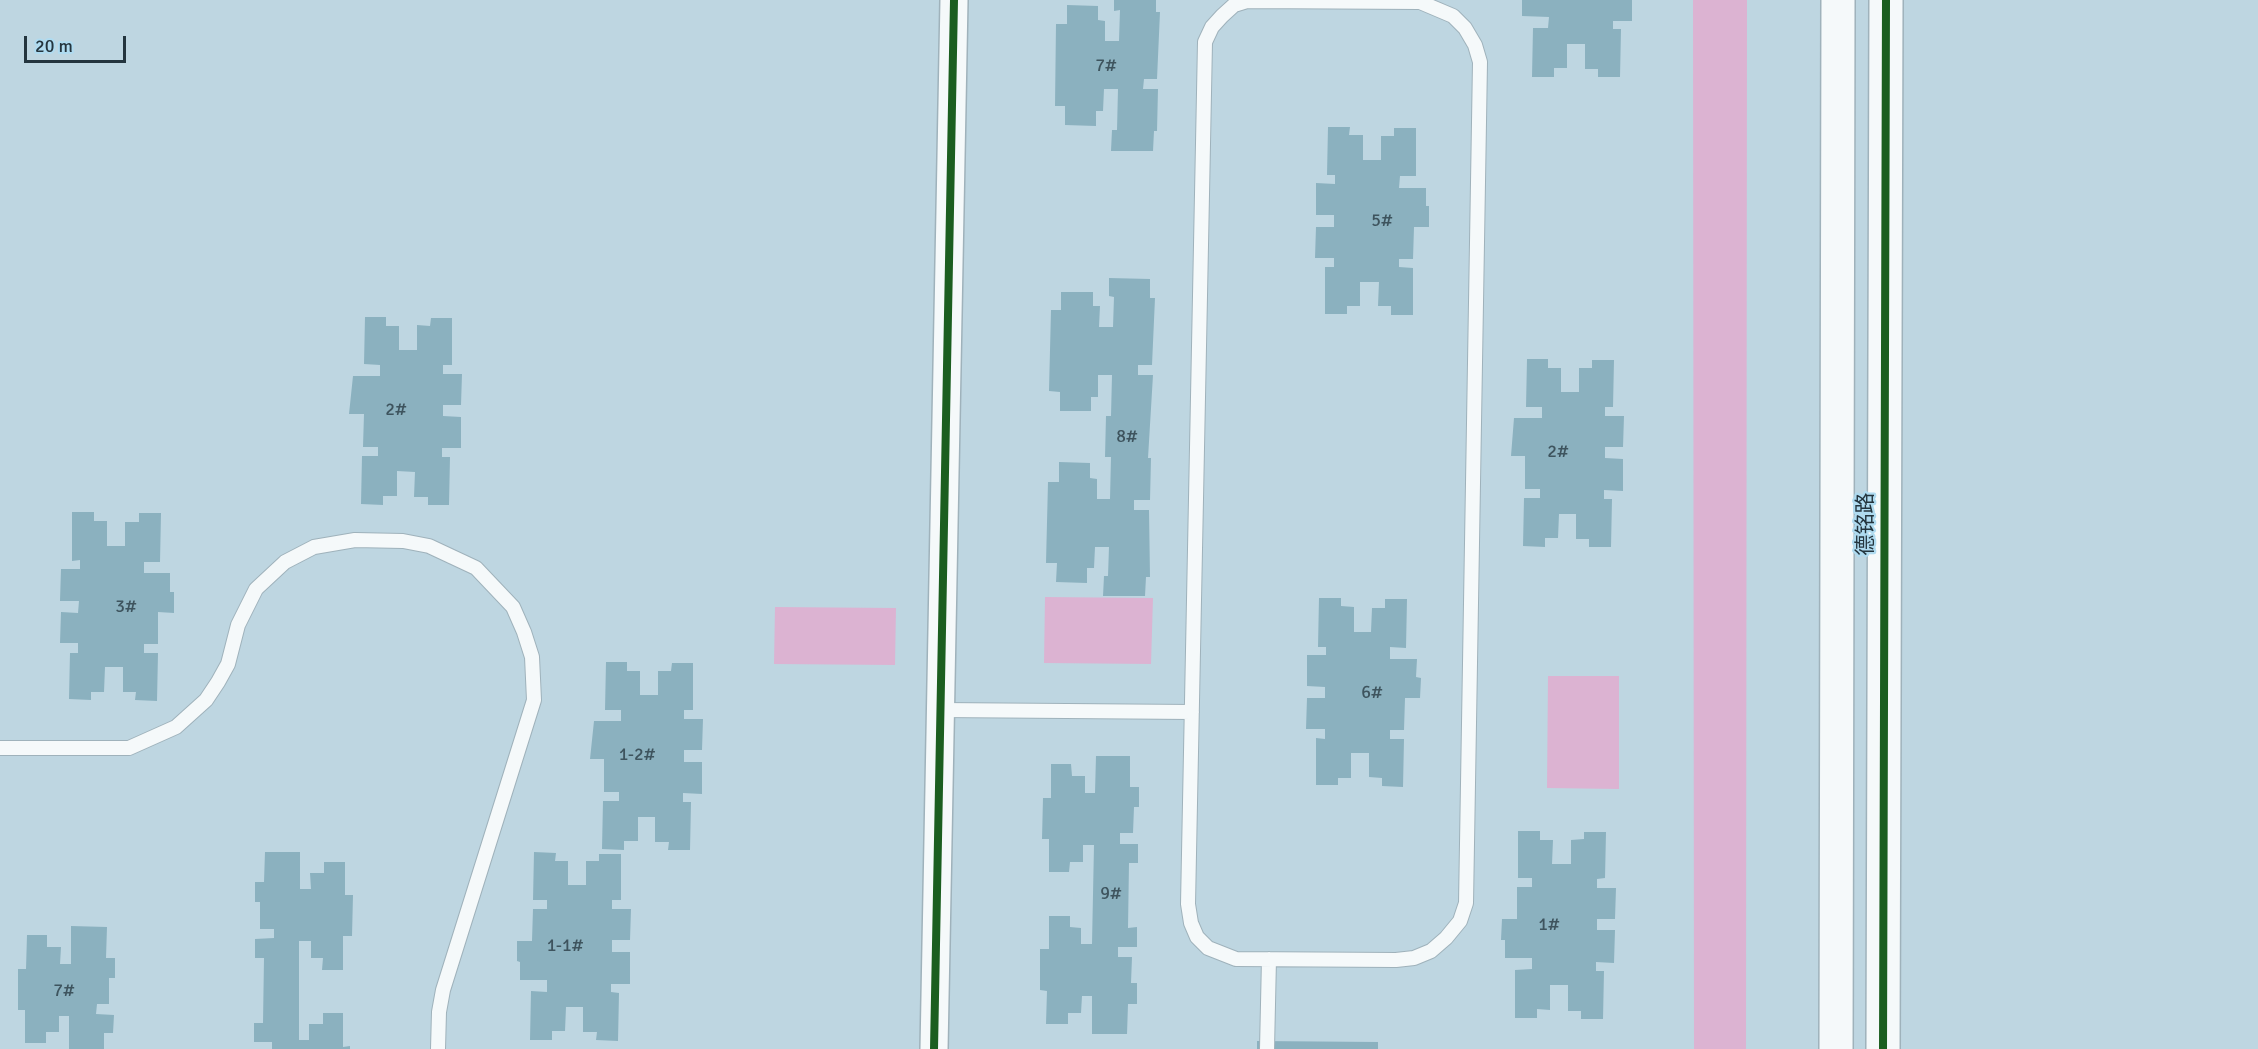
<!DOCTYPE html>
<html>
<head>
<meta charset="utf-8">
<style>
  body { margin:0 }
  #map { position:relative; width:2258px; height:1049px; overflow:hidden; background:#bed6e1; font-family:Signika,sans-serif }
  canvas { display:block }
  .scale { position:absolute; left:24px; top:36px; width:102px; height:27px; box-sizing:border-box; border:3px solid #24353e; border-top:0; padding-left:8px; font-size:18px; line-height:21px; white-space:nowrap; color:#24353e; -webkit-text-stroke:4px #afdbf0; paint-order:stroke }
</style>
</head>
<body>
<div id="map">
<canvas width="2258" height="1049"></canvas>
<div class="scale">20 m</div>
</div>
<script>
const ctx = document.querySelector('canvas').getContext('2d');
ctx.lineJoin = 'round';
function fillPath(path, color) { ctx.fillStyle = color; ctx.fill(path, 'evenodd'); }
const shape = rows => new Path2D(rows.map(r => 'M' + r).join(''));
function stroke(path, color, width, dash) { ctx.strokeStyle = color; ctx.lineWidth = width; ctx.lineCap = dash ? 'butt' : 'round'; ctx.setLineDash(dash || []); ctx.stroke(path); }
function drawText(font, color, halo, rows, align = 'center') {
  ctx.font = font + ' Signika,"Noto Sans SC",sans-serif'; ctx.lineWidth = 4.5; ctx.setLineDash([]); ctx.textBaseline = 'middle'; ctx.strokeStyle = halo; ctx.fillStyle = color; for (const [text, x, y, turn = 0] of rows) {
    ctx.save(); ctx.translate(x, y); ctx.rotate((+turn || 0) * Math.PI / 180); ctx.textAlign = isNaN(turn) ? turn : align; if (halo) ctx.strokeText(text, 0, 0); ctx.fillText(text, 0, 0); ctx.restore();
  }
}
const green = shape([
  [1693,0,1747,0,1746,1049,1694,1049],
  [1045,597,1153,598,1151,664,1044,663],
  [775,607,896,608,895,665,774,664],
  [1548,676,1619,676,1619,789,1547,788]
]);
const building = shape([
  [1114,0,1156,0,1156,12,1160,12,1157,79,1144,79,1143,89,1158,89,1157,131,1154,131,1153,151,1111,151,1112,130,1117,130,1118,89,1104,89,1103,111,1096,111,1096,126,1065,125,1065,106,1055,106,1056,24,1067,24,1067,5,1098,6,1098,20,1105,21,1105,41,1119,41,1120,10,1114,11],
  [1522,0,1632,0,1632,21,1613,21,1613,29,1621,29,1620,77,1598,77,1598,69,1585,69,1585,44,1567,44,1567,68,1554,68,1554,77,1532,77,1533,28,1548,28,1549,17,1522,16],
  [1328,127,1350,127,1349,135,1363,135,1363,160,1381,160,1381,136,1394,136,1394,128,1416,128,1416,176,1400,176,1399,188,1426,188,1426,206,1429,206,1429,227,1414,227,1413,259,1399,259,1399,267,1413,268,1413,315,1391,315,1391,306,1378,306,1379,282,1360,282,1360,306,1347,306,1347,314,1325,314,1325,267,1334,267,1334,258,1315,258,1316,227,1334,227,1334,215,1316,215,1316,183,1335,184,1335,175,1327,175],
  [1109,278,1150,279,1150,298,1155,298,1152,365,1138,365,1138,375,1153,375,1148,458,1151,458,1150,500,1134,500,1134,510,1149,510,1150,577,1146,577,1145,596,1103,596,1104,576,1108,576,1109,547,1095,547,1094,568,1087,568,1087,583,1056,582,1057,563,1046,563,1048,482,1059,482,1059,462,1090,463,1090,478,1097,479,1097,499,1110,499,1111,457,1105,457,1106,416,1111,416,1112,375,1098,375,1098,397,1091,397,1091,411,1060,411,1060,392,1049,391,1051,310,1061,310,1061,292,1093,292,1093,306,1100,306,1099,327,1113,327,1114,297,1109,296],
  [365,317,386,317,386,326,399,326,399,350,417,350,417,325,430,326,431,318,452,318,452,365,443,365,443,374,462,374,461,405,443,405,443,416,461,417,461,448,442,448,442,457,450,457,449,505,428,505,428,497,414,497,415,472,397,471,397,496,383,496,383,505,361,504,362,456,378,456,378,447,363,447,364,414,349,414,353,376,380,376,380,365,364,364],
  [1527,359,1548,359,1548,368,1561,368,1561,392,1579,392,1579,368,1592,368,1592,360,1614,360,1613,407,1605,407,1605,416,1624,416,1623,447,1605,447,1605,458,1623,459,1623,491,1604,490,1604,499,1612,499,1611,547,1589,547,1589,539,1576,539,1576,514,1559,514,1558,538,1545,538,1545,547,1523,546,1524,498,1540,498,1540,489,1525,489,1525,456,1511,456,1514,418,1542,418,1542,407,1526,407],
  [72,512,94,512,94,521,107,521,107,546,125,546,125,522,139,522,139,513,161,513,160,562,144,562,144,573,170,573,170,592,174,592,174,613,158,612,158,644,144,644,144,653,158,653,157,701,135,700,136,692,123,692,123,667,105,667,104,692,91,692,91,700,69,699,70,653,78,653,78,643,60,643,61,612,78,613,79,601,60,601,61,569,80,569,80,560,72,561],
  [1319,598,1341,598,1341,606,1354,607,1354,632,1371,632,1372,608,1385,608,1385,599,1407,599,1406,648,1390,647,1390,659,1417,659,1416,677,1421,678,1420,698,1405,698,1404,730,1390,730,1390,739,1404,739,1403,787,1382,786,1382,778,1369,777,1369,753,1351,753,1351,778,1338,778,1338,785,1316,785,1316,738,1325,739,1325,729,1306,729,1307,698,1325,698,1325,687,1307,686,1307,655,1326,655,1326,647,1318,647],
  [606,662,627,662,627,671,640,671,640,695,658,695,658,671,671,671,672,663,693,663,693,710,684,710,684,719,703,719,702,750,684,750,684,762,702,762,702,794,683,793,683,802,691,802,690,850,668,850,669,842,655,842,655,817,638,817,638,841,624,841,624,850,602,849,603,801,619,801,619,792,604,792,604,759,590,759,594,721,621,721,621,710,605,710],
  [1096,756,1130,756,1130,787,1139,787,1139,807,1134,807,1133,833,1120,833,1120,844,1138,844,1138,863,1129,863,1128,928,1137,927,1137,947,1118,947,1118,957,1132,957,1131,983,1137,983,1137,1004,1128,1004,1127,1034,1092,1034,1092,996,1082,996,1081,1013,1068,1013,1068,1024,1046,1024,1047,991,1040,990,1040,949,1049,949,1049,916,1070,916,1070,927,1081,928,1081,944,1092,944,1094,845,1083,845,1083,862,1070,862,1069,872,1049,872,1049,839,1042,839,1043,798,1051,798,1051,764,1071,764,1072,776,1085,776,1085,793,1095,793],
  [1518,831,1540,831,1540,840,1553,840,1552,864,1571,864,1571,840,1584,839,1584,832,1606,832,1605,878,1597,879,1597,888,1616,888,1615,919,1597,919,1597,930,1615,930,1614,963,1596,962,1596,971,1604,971,1603,1019,1581,1019,1581,1011,1568,1011,1568,985,1550,985,1550,1010,1537,1009,1537,1018,1515,1018,1515,970,1532,969,1532,958,1505,958,1505,940,1501,940,1502,919,1517,919,1517,887,1532,887,1532,878,1518,878],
  [265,852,300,852,300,889,311,889,310,873,324,873,324,862,345,862,345,895,353,895,352,936,343,936,343,970,322,970,323,958,311,958,311,941,299,941,299,1040,309,1040,309,1024,323,1024,323,1013,343,1013,343,1047,350,1046,350,1049,272,1049,272,1042,254,1042,254,1023,263,1023,264,958,255,958,255,939,274,938,274,929,260,929,260,902,255,902,255,882,264,882],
  [534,852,556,853,555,861,568,861,568,885,586,885,586,861,599,861,599,854,621,854,621,900,612,900,612,909,631,909,630,940,612,940,612,952,630,952,630,984,611,984,611,992,619,993,618,1041,596,1040,597,1032,583,1032,583,1007,566,1007,565,1031,552,1031,552,1040,530,1040,531,991,547,992,547,980,520,980,520,962,517,961,517,941,532,941,533,909,547,909,547,900,533,900],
  [71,926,107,927,106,958,115,958,115,978,109,978,109,1004,97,1004,96,1014,114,1015,113,1033,104,1033,104,1049,69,1049,69,1016,59,1016,59,1032,46,1032,46,1043,25,1043,25,1010,18,1010,18,969,26,969,27,935,47,935,47,947,61,947,60,964,71,964],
  [1257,1041,1378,1042,1378,1049,1257,1049]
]);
const service = shape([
  [1247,1,1420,2,1453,16,1465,28,1475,45,1480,62,1466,903,1460,921,1446,938,1431,951,1414,958,1396,960,1236,959,1208,948,1197,937,1191,923,1188,904,1205,42,1212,27,1222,16,1234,5,1247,1],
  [940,710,1192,712],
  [0,748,129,748,176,727,206,700,218,682,228,664,238,625,256,589,285,562,314,547,355,540,403,541,429,546,476,568,513,607,524,632,532,657,534,700,443,990,439,1012,438,1049],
  [1267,1049,1269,959]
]);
const minor = shape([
  [934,1049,954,0]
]);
const tertiary = shape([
  [1836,1049,1838,0],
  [1883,1049,1886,0]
]);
const cycleway = shape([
  [934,1049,954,0],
  [1883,1049,1886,0]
]);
const numberNames = [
  ["7#",1106,66],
  ["5#",1382,221],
  ["2#",396,410],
  ["8#",1127,437],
  ["2#",1558,452],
  ["3#",126,607],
  ["6#",1372,693],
  ["1-2#",637,755],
  ["9#",1111,894],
  ["1#",1549,925],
  ["1-1#",565,946],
  ["7#",64,991]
];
const streetNames = [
  ["德铭路",1866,524,-90]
];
fillPath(green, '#dcb3d2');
fillPath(building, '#8bb1bf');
stroke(service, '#9fb2bb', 16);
stroke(minor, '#9fb2bb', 30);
stroke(tertiary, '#9fb2bb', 36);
stroke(service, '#f5f9fa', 14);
stroke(minor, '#f5f9fa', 27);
stroke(tertiary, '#f5f9fa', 33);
stroke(cycleway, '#1b5e20', 8);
drawText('18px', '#3e545e', null, numberNames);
drawText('21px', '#24353e', '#afdbf0', streetNames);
</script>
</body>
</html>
